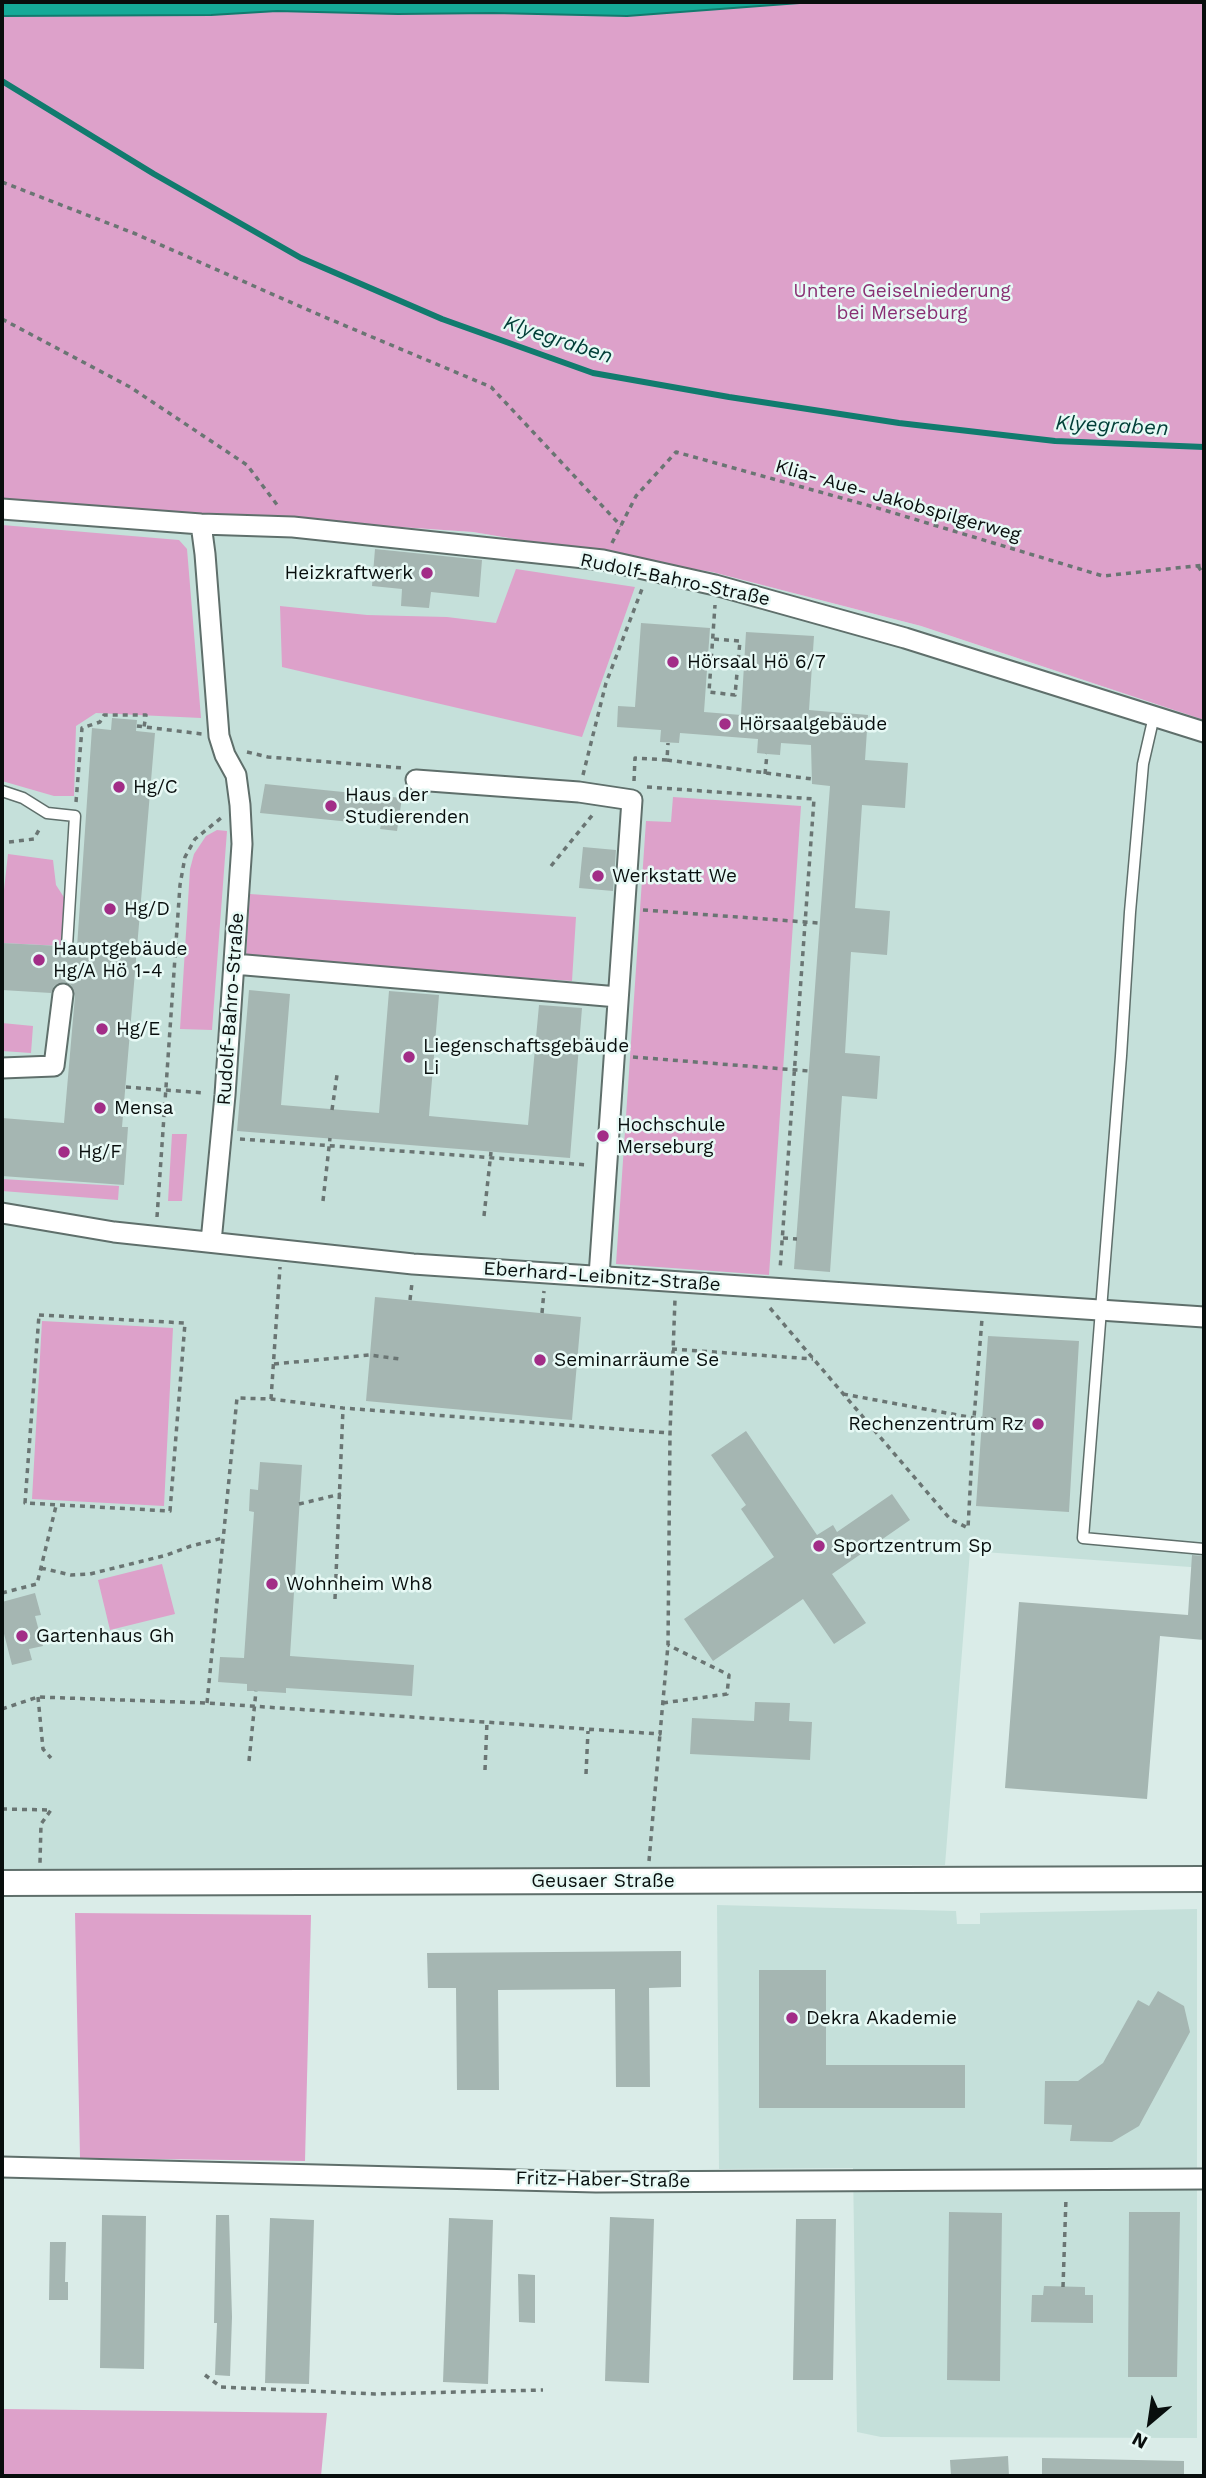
<!DOCTYPE html>
<html>
<head>
<meta charset="utf-8">
<style>
  body { margin:0 }
  #map { position:relative; width:1206px; height:2478px; overflow:hidden; background:#daece8; font-family:"Work Sans",sans-serif }
  canvas { display:block }
  .frame { position:absolute; inset:0; border:4px solid #080e0d; pointer-events:none }
  .north { position:absolute; left:1115px; top:2387px; width:70px; height:70px; -webkit-text-stroke:5px #e7f9f5; paint-order:stroke; rotate:209deg; font-size:19px; font-weight:700; line-height:28px; text-align:center; color:#080e0d }
  .north::after { content:''; display:block; margin:auto; width:24px; height:32px; background:#080e0d; clip-path:polygon(50% 0,100% 100%,50% 72%,0 100%) }
</style>
</head>
<body>
<div id="map">
<canvas width="1206" height="2478"></canvas>
<div class="frame"></div>
<div class="north">N</div>
</div>
<script>
const ctx = document.querySelector('canvas').getContext('2d');
ctx.lineJoin = 'round';
function fillPath(path, color) { ctx.fillStyle = color; ctx.fill(path, 'evenodd'); }
const shape = rows => new Path2D(rows.map(r => 'M' + r).join(''));
function stroke(path, color, width, dash) { ctx.strokeStyle = color; ctx.lineWidth = width; ctx.lineCap = dash ? 'butt' : 'round'; ctx.setLineDash(dash || []); ctx.stroke(path); }
function drawText(font, color, halo, rows, align = 'center') {
  ctx.font = font + ' "Work Sans",sans-serif'; ctx.lineWidth = 5; ctx.setLineDash([]); ctx.textBaseline = 'middle'; ctx.strokeStyle = halo; ctx.fillStyle = color; for (const [text, x, y, turn = 0] of rows) {
    ctx.save(); ctx.translate(x, y); ctx.rotate((+turn || 0) * Math.PI / 180); ctx.textAlign = isNaN(turn) ? turn : align; if (halo) ctx.strokeText(text, 0, 0); ctx.fillText(text, 0, 0); ctx.restore();
  }
}
const built = shape([
  [2,500,473,532,712,572,921,626,1204,720,1204,1568,970,1551,945,1865,2,1871],
  [717,1905,956,1911,957,1924,980,1924,980,1913,1197,1909,1197,2438,881,2437,857,2432,853,2168,719,2169]
]);
const green = shape([
  [2,2,1204,2,1204,720,921,626,712,572,473,532,2,500],
  [2,525,179,540,187,549,201,718,96,713,76,726,74,796,54,796,2,781],
  [516,569,635,587,582,737,282,667,280,606,367,615,447,617,496,623],
  [673,797,801,806,769,1275,616,1264,646,821,671,822],
  [217,830,227,831,212,1030,180,1029,190,869,194,854,206,836],
  [8,854,53,860,56,885,67,902,63,946,2,943,2,908],
  [250,894,576,917,572,981,246,958],
  [2,1023,33,1026,31,1053,2,1051],
  [172,1134,187,1134,182,1201,168,1201],
  [2,1179,119,1186,118,1200,2,1191],
  [42,1321,173,1328,164,1506,32,1499],
  [162,1564,175,1614,110,1630,98,1580],
  [75,1913,311,1915,305,2161,80,2158],
  [2,2409,327,2413,321,2476,2,2476]
]);
const water = shape([
  [2,2,813,2,627,16,493,13,398,14,277,11,211,15,2,16,2,2]
]);
const stream = shape([
  [2,81,154,174,301,258,442,319,593,373,729,397,899,423,1055,441,1204,447]
]);
const building = shape([
  [375,549,482,560,479,597,431,592,429,608,401,606,402,589,372,586],
  [641,623,710,628,704,712,741,715,746,632,814,636,809,710,868,715,865,760,908,763,905,808,862,805,855,908,890,911,887,955,851,952,845,1053,880,1056,877,1099,842,1096,830,1272,794,1269,830,786,812,784,811,745,781,743,780,755,767,754,757,753,758,739,680,733,679,743,660,742,661,730,617,727,618,706,635,707],
  [112,718,137,720,136,731,155,733,122,1127,128,1127,124,1185,2,1176,2,1118,64,1123,75,996,71,985,64,982,54,986,51,993,2,990,2,943,60,946,62,952,67,953,77,947,92,728,111,730],
  [265,784,402,798,397,831,380,829,381,825,260,813],
  [583,847,616,850,613,891,579,888],
  [249,990,290,994,281,1105,379,1113,389,991,439,995,429,1116,528,1125,539,1005,582,1008,570,1158,237,1131],
  [375,1297,581,1317,572,1420,366,1401],
  [988,1336,1079,1341,1069,1512,976,1506],
  [746,1431,817,1535,833,1525,837,1532,892,1494,910,1520,832,1574,866,1623,834,1644,803,1599,713,1661,684,1619,774,1557,741,1509,746,1505,711,1455],
  [260,1462,302,1465,290,1656,414,1665,412,1696,286,1688,286,1693,256,1691,247,1691,247,1684,218,1682,220,1657,244,1658,254,1512,249,1511,250,1489,258,1490],
  [1192,1555,1204,1556,1204,1640,1160,1636,1147,1799,1005,1788,1019,1602,1188,1615],
  [35,1593,41,1615,35,1616,43,1646,29,1649,32,1660,12,1665,2,1626,2,1602],
  [755,1702,790,1703,789,1721,812,1722,810,1760,690,1754,692,1718,754,1721],
  [681,1951,681,1987,649,1988,650,2087,616,2087,615,1989,498,1990,499,2090,457,2090,456,1988,428,1988,427,1953],
  [759,1970,826,1970,826,2065,965,2065,965,2108,759,2108],
  [1158,1991,1184,2006,1190,2032,1139,2126,1112,2142,1070,2141,1072,2125,1044,2124,1045,2081,1078,2081,1103,2063,1138,2000,1149,2006],
  [949,2212,1002,2213,1000,2381,947,2380],
  [1129,2212,1180,2212,1177,2377,1128,2377],
  [102,2215,146,2216,144,2369,100,2368],
  [216,2215,229,2215,232,2317,230,2376,215,2375,217,2323,214,2323],
  [610,2217,654,2219,649,2383,605,2381],
  [270,2218,314,2220,309,2384,265,2383],
  [449,2218,493,2220,488,2384,443,2382],
  [796,2219,836,2219,833,2380,793,2380],
  [50,2242,66,2242,65,2282,68,2282,68,2300,49,2300],
  [518,2274,535,2275,535,2323,519,2322],
  [1044,2286,1085,2287,1085,2295,1093,2295,1093,2323,1031,2322,1032,2295,1043,2295],
  [1008,2456,1009,2476,951,2476,950,2460],
  [1042,2458,1184,2461,1184,2476,1042,2476]
]);
const path = shape([
  [2,182,136,234,315,313,491,387,621,526],
  [2,319,130,387,247,465,278,506],
  [612,543,636,496,676,452,874,507,1103,576,1204,565],
  [1198,566,1204,575],
  [714,639,740,641,735,695,709,692,715,605],
  [137,726,202,734],
  [247,752,268,757,403,768],
  [667,760,812,779],
  [765,774,767,754],
  [583,775,606,683,642,589],
  [634,781,635,758,667,760,668,743],
  [647,787,814,799,780,1270],
  [76,802,82,728,100,722,104,715,146,715,144,727],
  [9,842,34,839,41,826],
  [551,866,594,813],
  [643,910,819,923],
  [633,1057,809,1071],
  [126,1087,205,1093],
  [332,1110,337,1075],
  [240,1139,589,1165],
  [323,1201,330,1138],
  [484,1216,491,1152],
  [157,1217,180,885,185,857,195,839,221,818],
  [783,1238,797,1239],
  [410,1300,412,1283],
  [770,1308,950,1519,968,1528,974,1418,982,1319],
  [542,1313,544,1291],
  [39,1315,185,1323,170,1511,25,1503,39,1315],
  [672,1349,813,1359],
  [274,1364,369,1355,400,1359],
  [843,1394,974,1418,1027,1422],
  [271,1399,280,1267],
  [299,1504,341,1494],
  [41,1568,71,1575,90,1574,167,1555,191,1546,223,1538],
  [2,1593,37,1584,56,1506],
  [335,1599,343,1409],
  [38,1697,43,1749,51,1758],
  [207,1703,237,1398,271,1399,343,1408,670,1433],
  [663,1703,727,1694,729,1675,668,1645],
  [2,1709,38,1697,207,1703,660,1734,668,1645,670,1433,675,1299],
  [249,1761,256,1691],
  [485,1770,487,1722],
  [586,1774,588,1731],
  [2,1809,51,1810,41,1824,40,1863],
  [649,1861,660,1734],
  [1063,2287,1066,2198],
  [205,2375,221,2387,375,2394,543,2390]
]);
const service = shape([
  [1154,716,1143,764,1130,912,1121,1056,1083,1538,1204,1549],
  [2,791,23,798,47,813,75,816,67,946]
]);
const minor = shape([
  [2,509,201,524,293,527,603,560,715,585,905,638,1204,732],
  [201,524,205,554,219,736,225,755,236,775,240,805,242,844,225,1095,211,1242],
  [416,780,579,792,632,800,599,1276],
  [234,964,618,997],
  [2,1068,54,1066,63,994],
  [2,1213,114,1232,413,1264,1204,1317],
  [2,2167,596,2182,1204,2179]
]);
const tertiary = shape([
  [2,1883,1204,1879]
]);
const markers = [
  [427,573,7,"#a22d87"],
  [673,662,7,"#a22d87"],
  [725,724,7,"#a22d87"],
  [119,787,7,"#a22d87"],
  [331,806,7,"#a22d87"],
  [598,876,7,"#a22d87"],
  [110,909,7,"#a22d87"],
  [39,960,7,"#a22d87"],
  [102,1029,7,"#a22d87"],
  [409,1057,7,"#a22d87"],
  [100,1108,7,"#a22d87"],
  [603,1136,7,"#a22d87"],
  [64,1152,7,"#a22d87"],
  [540,1360,7,"#a22d87"],
  [1038,1424,7,"#a22d87"],
  [819,1546,7,"#a22d87"],
  [272,1584,7,"#a22d87"],
  [22,1636,7,"#a22d87"],
  [792,2018,7,"#a22d87"]
];
const parkNames = [
  ["Untere Geiselniederung",902,291],
  ["bei Merseburg",902,313]
];
const streetNames = [
  ["Klia- Aue- Jakobspilgerweg",898,501,16],
  ["Rudolf-Bahro-Straße",675,580,12],
  ["Rudolf-Bahro-Straße",231,1009,-86],
  ["Eberhard-Leibnitz-Straße",602,1277,4],
  ["Geusaer Straße",603,1881],
  ["Fritz-Haber-Straße",603,2180,1]
];
const poiNames = [
  ["Heizkraftwerk",413,573,"right"],
  ["Hörsaal Hö 6/7",687,662],
  ["Hörsaalgebäude",739,724],
  ["Hg/C",133,787],
  ["Haus der",345,795],
  ["Studierenden",345,817],
  ["Werkstatt We",612,876],
  ["Hg/D",124,909],
  ["Hauptgebäude",53,949],
  ["Hg/A Hö 1-4",53,971],
  ["Hg/E",116,1029],
  ["Liegenschaftsgebäude",423,1046],
  ["Li",423,1068],
  ["Mensa",114,1108],
  ["Hochschule",617,1125],
  ["Merseburg",617,1147],
  ["Hg/F",78,1152],
  ["Seminarräume Se",554,1360],
  ["Rechenzentrum Rz",1024,1424,"right"],
  ["Sportzentrum Sp",833,1546],
  ["Wohnheim Wh8",286,1584],
  ["Gartenhaus Gh",36,1636],
  ["Dekra Akademie",806,2018]
];
const waterNames = [
  ["Klyegraben",558,340,18],
  ["Klyegraben",1112,426,3]
];
fillPath(built, '#c5e0da');
fillPath(green, '#dda1ca');
fillPath(water, '#15aa98');
stroke(water, '#117b6e', 2);
stroke(stream, '#117b6e', 6);
fillPath(building, '#a5b6b2');
stroke(service, '#5f6f6b', 13);
stroke(minor, '#5f6f6b', 23);
stroke(tertiary, '#5f6f6b', 28);
stroke(path, '#6a7573', 3.5, [5, 5]);
stroke(service, '#fff', 10);
stroke(minor, '#fff', 19);
stroke(tertiary, '#fff', 24);
for (const [x, y, r, color] of markers) { const dot = new Path2D(); dot.arc(x, y, r, 0, 2 * Math.PI); ctx.fillStyle = color; ctx.fill(dot); stroke(dot, '#e7f9f5', 2.5); }
drawText('19px', '#892f73', '#e7f9f5', parkNames);
drawText('19px', '#080e0d', '#e7f9f5', streetNames);
drawText('19px', '#080e0d', '#e7f9f5', poiNames, 'left');
drawText('italic 21px', '#013e37', '#e7f9f5', waterNames);
</script>
</body>
</html>
